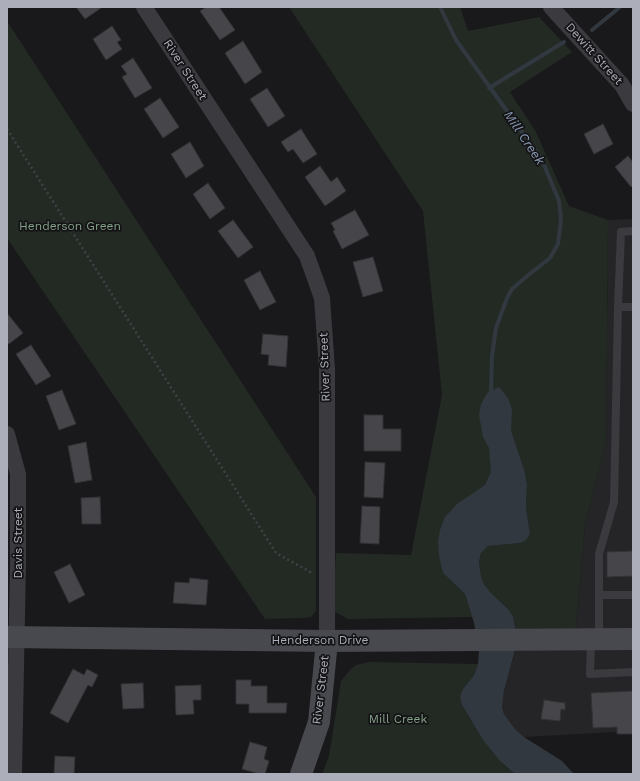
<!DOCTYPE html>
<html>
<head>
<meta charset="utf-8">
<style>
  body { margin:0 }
  #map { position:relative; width:640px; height:781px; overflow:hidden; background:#19181a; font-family:"Work Sans",sans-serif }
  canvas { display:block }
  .frame { position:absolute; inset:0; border:8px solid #acaeb9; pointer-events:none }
</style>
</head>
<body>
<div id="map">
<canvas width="640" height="781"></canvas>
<div class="frame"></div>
</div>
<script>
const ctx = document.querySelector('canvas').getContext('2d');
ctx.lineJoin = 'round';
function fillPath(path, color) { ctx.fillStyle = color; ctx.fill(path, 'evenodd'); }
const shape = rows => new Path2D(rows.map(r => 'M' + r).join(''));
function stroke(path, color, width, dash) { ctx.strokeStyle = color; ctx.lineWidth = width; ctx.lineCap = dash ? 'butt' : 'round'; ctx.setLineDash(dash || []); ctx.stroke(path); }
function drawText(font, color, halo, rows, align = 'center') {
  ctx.font = font + ' "Work Sans",sans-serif'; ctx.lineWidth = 3.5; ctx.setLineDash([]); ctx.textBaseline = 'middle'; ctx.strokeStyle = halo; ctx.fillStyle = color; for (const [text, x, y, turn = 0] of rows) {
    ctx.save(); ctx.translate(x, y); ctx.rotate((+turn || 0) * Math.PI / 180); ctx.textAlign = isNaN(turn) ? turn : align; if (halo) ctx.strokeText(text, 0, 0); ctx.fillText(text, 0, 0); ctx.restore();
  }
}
const built = shape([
  [633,219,633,731,524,737,515,729,504,714,502,707,504,691,516,646,575,639,585,525,606,442,608,220]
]);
const green = shape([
  [289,7,460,7,468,31,539,17,572,52,510,92,536,132,569,206,608,220,606,442,585,525,575,639,516,632,513,616,509,610,490,592,484,584,481,576,479,562,481,553,488,546,521,543,530,534,526,507,527,484,525,473,443,573,465,594,472,617,348,619,335,612,333,602,336,553,411,555,442,395,423,211],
  [7,21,316,497,316,611,311,617,302,618,265,619,7,238],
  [369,662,478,664,474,675,463,689,462,705,483,740,499,760,515,774,322,774,329,756,341,681,350,670,356,665]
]);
const water = shape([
  [499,387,508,398,512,409,511,431,525,473,527,484,526,507,530,534,526,540,521,543,488,546,481,553,479,562,481,576,484,584,490,592,509,610,513,616,516,632,516,646,504,691,502,707,504,714,515,729,524,737,562,761,574,774,515,774,499,760,483,740,462,705,460,697,463,689,474,675,478,664,479,651,474,623,465,594,443,573,439,556,438,542,440,530,445,517,457,504,485,485,491,472,489,448,483,437,479,415,481,404,488,392]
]);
const stream = shape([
  [440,7,456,40,542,160,559,201,561,219,558,244,550,258,527,276,512,289,507,298,496,328,492,356,491,391,495,393],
  [592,30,620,7],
  [489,88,564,42]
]);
const building = shape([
  [76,7,100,7,101,8,85,19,76,7],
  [206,7,219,7,235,30,220,40,200,11,206,7],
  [112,26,121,40,117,42,122,49,106,60,93,39,112,26],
  [243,41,262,72,245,84,225,53,243,41],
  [133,58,152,88,135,98,122,77,127,74,121,66,133,58],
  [267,88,285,116,268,127,250,99,267,88],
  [160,98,179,127,163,138,144,109,160,98],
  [603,124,613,144,594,154,584,134,603,124],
  [301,129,317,154,303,163,293,149,288,152,281,142,301,129],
  [190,142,204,166,186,178,171,154,190,142],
  [628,156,633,162,633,185,631,187,615,167,628,156],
  [320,166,331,182,337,177,346,191,325,206,305,177,320,166],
  [208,183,225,208,210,219,193,194,208,183],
  [355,210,369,235,342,249,333,231,335,230,331,223,355,210],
  [233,220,253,247,238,258,218,231,233,220],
  [373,257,383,291,363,297,353,262,373,257],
  [260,271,276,302,260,310,244,280,260,271],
  [7,313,23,333,9,344,7,342,7,313],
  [263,334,288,336,286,367,268,365,269,355,261,354,263,334],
  [31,345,51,376,36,385,16,354,31,345],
  [62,390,76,424,59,430,46,396,62,390],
  [364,415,383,415,383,429,401,429,401,451,364,451,364,415],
  [86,442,92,480,75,483,68,446,86,442],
  [365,462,385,463,383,498,364,497,365,462],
  [100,497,101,524,82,524,81,498,100,497],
  [362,506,380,507,379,544,360,543,362,506],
  [633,551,633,576,607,577,607,552,633,551],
  [70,564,85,595,69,603,54,572,70,564],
  [190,578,208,580,206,605,173,603,175,582,189,583,190,578],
  [73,669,84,675,87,669,98,675,92,687,88,685,68,723,50,713,73,669],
  [236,680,251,680,251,686,267,686,267,703,287,703,286,713,249,713,249,704,236,704,236,680],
  [143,683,144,708,123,709,121,684,143,683],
  [201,685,201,700,193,700,194,714,176,715,175,686,201,685],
  [633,691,633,734,617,734,617,727,593,728,591,693,633,691],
  [544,700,565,703,565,710,561,709,560,721,541,719,544,700],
  [250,742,267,747,264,759,269,761,265,774,260,774,242,769,250,742],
  [55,756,75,757,74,774,54,774,55,756]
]);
const path = shape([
  [7,129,276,553,312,573]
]);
const lane = shape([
  [618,307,621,232,633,231],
  [599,595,633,595],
  [599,639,599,554,614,502,618,307,633,307],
  [591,640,590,674,633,672]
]);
const street = shape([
  [144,7,307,256,322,298,327,369,327,641],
  [551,7,622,85,633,104],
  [7,434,18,474,18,562,14,774]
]);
const secondary = shape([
  [7,637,327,641,633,639],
  [301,774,319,722,327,641]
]);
const streetNames = [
  ["Dewitt Street",594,54,48],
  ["River Street",185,70,57],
  ["River Street",325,367,-92],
  ["Davis Street",18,543,-90],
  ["Henderson Drive",320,640],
  ["River Street",321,690,-83]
];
const parkNames = [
  ["Henderson Green",70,226],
  ["Mill Creek",398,719]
];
const waterNames = [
  ["Mill Creek",524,138,56]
];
fillPath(built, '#252427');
fillPath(green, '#232a24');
fillPath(water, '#31383f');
stroke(stream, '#31383f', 4);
fillPath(building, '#46454a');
stroke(building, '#333336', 1);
stroke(path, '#404146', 2.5, [2, 3]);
stroke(lane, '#3a3a3f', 8);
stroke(street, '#3a3a3f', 16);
stroke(secondary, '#48494f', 22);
drawText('12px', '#acaeb9', '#141315', streetNames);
drawText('12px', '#85a28a', '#141315', parkNames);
drawText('italic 13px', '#8698b0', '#141315', waterNames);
</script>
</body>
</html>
